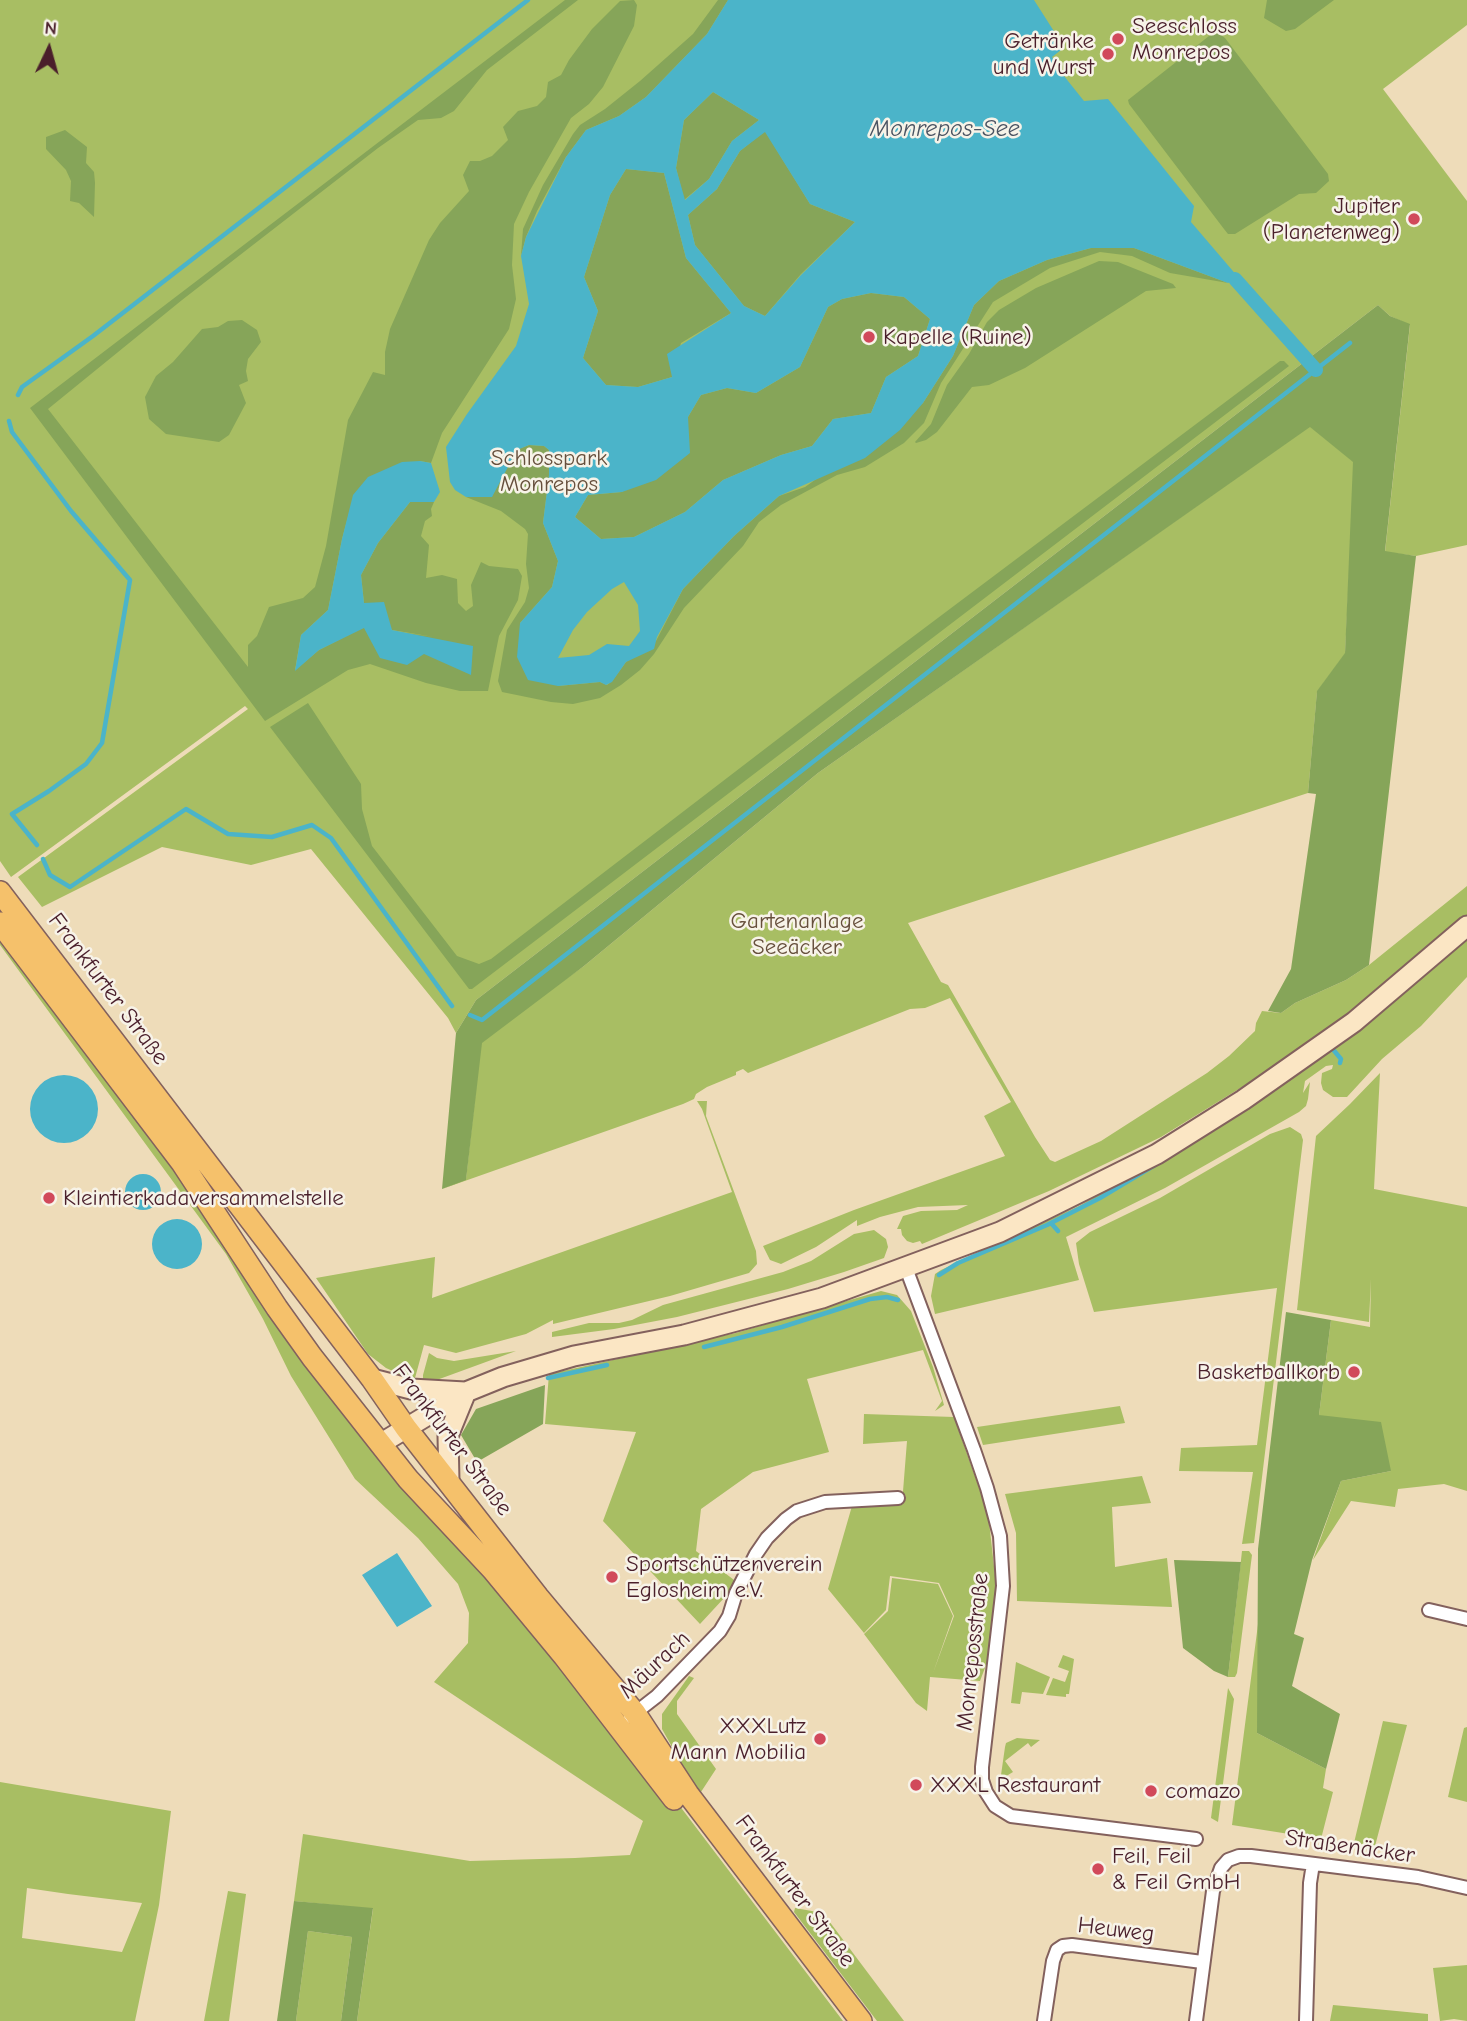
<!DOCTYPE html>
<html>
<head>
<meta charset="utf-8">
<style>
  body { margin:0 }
  #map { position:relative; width:1467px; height:2021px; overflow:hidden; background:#eedcb9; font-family:"Comic Neue",sans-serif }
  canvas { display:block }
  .north { position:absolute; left:14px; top:14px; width:70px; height:70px; -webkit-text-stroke:5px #f7f3e8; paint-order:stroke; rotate:5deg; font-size:19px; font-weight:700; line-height:28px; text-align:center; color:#4a1f2b }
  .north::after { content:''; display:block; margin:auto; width:24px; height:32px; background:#4a1f2b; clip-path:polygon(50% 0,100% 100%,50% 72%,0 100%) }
</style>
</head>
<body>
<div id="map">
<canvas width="1467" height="2021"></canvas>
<div class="north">N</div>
</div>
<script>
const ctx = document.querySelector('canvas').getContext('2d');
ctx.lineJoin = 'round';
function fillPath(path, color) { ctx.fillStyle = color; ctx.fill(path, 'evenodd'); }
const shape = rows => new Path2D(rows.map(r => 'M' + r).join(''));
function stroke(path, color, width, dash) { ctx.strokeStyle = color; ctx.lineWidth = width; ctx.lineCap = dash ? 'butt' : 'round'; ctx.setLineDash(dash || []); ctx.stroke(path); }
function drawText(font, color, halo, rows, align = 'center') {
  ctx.font = font + ' "Comic Neue",sans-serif'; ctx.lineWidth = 5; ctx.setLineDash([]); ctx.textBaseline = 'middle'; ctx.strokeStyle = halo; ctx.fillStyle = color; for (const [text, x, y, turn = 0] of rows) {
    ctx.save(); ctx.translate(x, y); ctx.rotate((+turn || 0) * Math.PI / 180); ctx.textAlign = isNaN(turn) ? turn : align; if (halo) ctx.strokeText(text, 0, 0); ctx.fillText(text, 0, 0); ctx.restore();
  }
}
const green = shape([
  [0,0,1467,0,1467,25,1383,89,1467,201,1467,545,1416,556,1385,552,1410,325,1390,316,1378,305,476,1000,456,1033,448,1018,311,849,251,865,162,847,42,907,18,877,248,709,245,706,11,877,0,861],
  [1310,426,1353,461,1353,496,1345,654,1317,692,1308,793,908,923,941,982,948,985,1035,1137,1050,1160,1055,1162,1101,1141,1207,1073,1229,1056,1255,1031,1256,1023,1262,1011,1281,1013,1295,1003,1346,980,1369,965,1467,886,1467,926,1447,946,1255,1079,1161,1137,1049,1191,922,1244,920,1241,913,1243,907,1241,902,1235,901,1229,897,1229,903,1216,921,1211,957,1210,968,1205,918,1207,880,1217,857,1226,857,1220,816,1247,781,1264,770,1260,763,1246,854,1210,1005,1156,984,1116,1011,1102,950,998,925,1008,910,1009,748,1073,743,1069,736,1072,736,1075,707,1087,696,1094,694,1099,683,1104,442,1189,466,1179,481,1043,508,1020,584,966,818,773],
  [0,923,277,1308,619,1726,843,2021,357,2021,373,1909,294,1901,303,1834,470,1861,575,1858,630,1855,643,1821,434,1682,468,1643,469,1613,458,1584,418,1538,355,1479,291,1376,263,1319,226,1254,0,945],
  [1467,938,1467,977,1421,1026,1382,1059,1347,1097,1333,1097,1323,1090,1321,1083,1322,1073,1332,1069,1333,1065,1326,1066,1305,1081,1303,1093,1310,1082,1308,1099,1306,1106,1299,1112,1165,1188,1066,1237,1079,1280,935,1314,931,1296,935,1274,941,1270,1079,1206,1120,1183,1362,1020,1370,1021],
  [1380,1073,1374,1189,1467,1207,1467,1491,1444,1484,1398,1489,1395,1507,1351,1501,1313,1560,1341,1481,1391,1471,1319,1415,1331,1320,1370,1327,1371,1279,1369,1322,1297,1310,1316,1136,1350,1104],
  [697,1101,707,1101,706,1116,756,1251,757,1264,749,1273,670,1296,553,1324,553,1320,526,1334,456,1353,424,1345,415,1378,408,1378,386,1368,368,1354,316,1278,435,1257,432,1298,732,1192,702,1109],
  [1290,1127,1301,1134,1303,1140,1254,1543,1242,1544,1253,1472,1179,1471,1181,1448,1257,1445,1277,1288,1094,1312,1079,1264,1076,1243,1090,1232,1160,1198,1270,1134],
  [874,1230,886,1239,888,1247,884,1258,844,1272,788,1289,677,1317,614,1329,552,1337,552,1332,589,1323,619,1323,632,1320,663,1305,783,1272,811,1261,854,1234],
  [881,1291,897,1295,911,1311,933,1367,944,1405,935,1411,942,1401,923,1350,807,1379,829,1452,753,1472,701,1509,696,1551,738,1583,700,1624,603,1521,636,1432,545,1424,549,1374,736,1333],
  [516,1351,423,1385,423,1375,429,1353,437,1358,454,1361],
  [1120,1406,1125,1423,983,1445,977,1427],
  [864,1414,954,1417,988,1513,996,1584,994,1644,980,1681,930,1677,927,1711,916,1703,864,1634,888,1611,892,1578,938,1584,953,1616,933,1673,954,1616,939,1583,890,1576,886,1610,864,1633,828,1589,852,1506,902,1504,907,1441,863,1444],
  [1142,1476,1151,1503,1112,1507,1115,1567,1167,1558,1172,1607,1017,1601,1016,1533,1005,1494],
  [1275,1493,1257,1733,1326,1769,1323,1788,1333,1792,1321,1839,1232,1825],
  [1242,1551,1249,1551,1252,1555,1237,1673,1235,1677,1228,1677],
  [1063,1655,1074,1659,1069,1694,1066,1694,1066,1697,1046,1695,1053,1678,1065,1682,1069,1671,1058,1667],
  [1016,1662,1050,1677,1043,1694,1022,1692,1020,1704,1011,1703],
  [689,1676,694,1678,677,1701,677,1714,716,1769,699,1795,662,1729,662,1714],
  [1228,1688,1234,1699,1218,1822,1211,1818],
  [1383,1721,1407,1725,1375,1846,1354,1843],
  [1467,1727,1467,1802,1448,1797,1464,1728],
  [1017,1738,1040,1740,1031,1747,1028,1743,1005,1761,1013,1772,1003,1778,1001,1775,1005,1747,1006,1743],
  [0,1782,171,1811,159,1905,135,2021,0,2021],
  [27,1888,68,1894,142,1903,122,1952,22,1938],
  [228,1891,246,1894,229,2021,204,2021],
  [795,1908,823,1913,904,2021,877,2021,794,1912],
  [308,1931,352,1937,341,2021,296,2021],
  [1467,1965,1467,2021,1454,2019,1440,2021,1433,1968],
  [1333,2005,1428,2014,1428,2021,1330,2021]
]);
const forest = shape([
  [565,0,578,0,487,70,454,111,441,118,418,120,378,148,182,300,48,409,248,667,248,645,257,636,269,607,303,598,315,587,326,546,348,420,373,372,385,375,385,352,390,329,429,240,440,223,469,191,463,175,470,161,480,161,492,156,508,140,503,127,518,111,537,106,546,97,548,82,561,75,569,60,592,29,620,1,634,0,637,5,634,26,603,87,589,104,571,118,529,192,514,224,512,265,516,299,509,329,442,433,431,463,420,461,354,495,342,539,328,610,301,635,295,670,319,650,364,627,434,637,392,630,364,603,361,575,378,543,410,502,434,502,431,509,432,516,425,521,421,536,429,545,426,578,442,575,457,579,458,603,466,611,473,606,471,585,481,562,489,566,518,569,522,576,518,600,499,636,488,691,460,691,426,683,370,664,348,670,265,721,30,408],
  [718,0,728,0,707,34,646,97,619,116,586,130,566,157,537,211,526,237,521,256,523,229,543,185,573,134,580,125,605,109,640,81,693,34],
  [1267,0,1334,0,1295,29,1286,31,1264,18],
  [1218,33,1225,38,1328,174,1329,181,1316,193,1299,194,1235,234,1228,234,1224,229,1129,104,1128,100,1209,36],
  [713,92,759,120,732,141,709,179,684,200,676,168,684,120],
  [65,130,87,147,86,163,94,172,95,183,94,217,79,203,70,201,71,181,66,170,46,149,46,137],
  [765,131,810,204,855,222,801,274,765,316,744,306,695,245,688,215,717,189,740,151],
  [626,169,664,173,686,258,731,313,681,343,672,377,638,387,606,385,583,358,598,311,584,277,610,195],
  [1091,248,1134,248,1228,283,1170,273,1132,256,1100,252,1050,268,993,302,941,383,924,423,904,443,865,467,837,475,781,505,759,522,743,546,684,608,654,654,640,670,621,685,600,698,573,704,551,702,502,692,498,681,507,630,525,602,529,588,526,564,528,534,525,529,501,511,466,497,492,496,516,450,529,445,544,446,549,450,549,475,543,523,558,561,552,587,520,623,558,686,600,682,607,685,612,681,626,662,656,641,683,589,734,536,779,496,805,487,923,403,953,356,974,305,999,281,1047,260],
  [1099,261,1118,262,1173,284,1176,288,1146,291,1025,368,989,385,972,387,937,432,926,440,916,443,915,442,931,424,947,385,969,354,987,322,999,310,1036,288],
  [871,293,904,297,930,319,918,356,886,377,871,413,833,419,812,446,781,455,723,480,685,512,634,537,601,539,575,517,588,495,622,492,688,417,701,395,727,388,756,393,800,367,828,307,842,299],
  [1378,305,1390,316,1410,324,1385,551,1416,556,1369,965,1346,980,1295,1003,1281,1013,1268,1011,1291,969,1316,794,1308,793,1317,691,1345,653,1353,462,1310,427,818,773,584,966,482,1043,466,1180,442,1189,456,1033,476,1000],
  [242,320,257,330,261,342,248,359,246,371,248,381,239,385,246,403,229,435,219,442,166,434,149,419,145,397,156,376,173,362,202,329,218,327,228,321],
  [1280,361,1284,361,1289,366,472,989,469,989,270,727,308,703,361,784,362,809,372,846,457,956,479,964,491,959,830,699],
  [1286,1312,1331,1320,1319,1415,1381,1422,1391,1471,1341,1481,1312,1560,1294,1634,1304,1638,1292,1686,1340,1714,1326,1769,1257,1733,1258,1549],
  [545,1385,543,1424,477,1462,461,1435,476,1409],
  [1174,1560,1241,1562,1228,1677,1214,1671,1183,1648],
  [294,1901,373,1908,357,2021,341,2021,352,1937,308,1931,296,2021,277,2021]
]);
const water = shape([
  [728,0,1034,0,1057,36,1061,50,1052,57,1064,76,1084,101,1108,99,1194,206,1191,222,1238,277,1228,283,1134,248,1091,248,1047,260,999,281,974,305,953,356,923,403,900,430,865,458,779,496,734,536,683,589,657,637,654,649,626,662,612,682,606,685,600,682,558,686,528,680,517,657,520,623,552,587,558,561,543,523,549,475,549,450,544,446,529,445,517,450,492,497,466,497,455,490,450,482,446,447,467,414,516,346,529,304,521,256,526,237,566,157,586,130,619,116,646,97,707,34],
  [713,92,759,120,732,141,709,179,685,200,676,168,684,120],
  [765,132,810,204,855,222,801,275,765,316,744,306,695,245,688,215,717,189,740,151],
  [626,169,664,173,686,258,731,313,667,354,672,377,638,387,606,385,583,358,598,311,584,277,610,195],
  [871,293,904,297,930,319,918,356,886,377,871,413,833,419,812,446,781,455,723,480,685,512,634,537,601,539,575,517,588,495,622,492,656,480,690,453,688,417,701,395,727,388,756,393,800,367,828,307,842,299],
  [624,582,638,605,640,631,629,646,607,644,589,655,558,658,573,630,587,612,612,589],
  [420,461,431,463,440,492,434,502,410,502,378,543,361,575,364,603,384,602,392,630,473,646,471,675,424,654,407,665,380,658,364,628,319,650,295,671,301,635,328,610,342,539,353,495,368,477,402,462],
  '30 1109a34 34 0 1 1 68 0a34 34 0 1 1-68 0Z',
  '125 1192a18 18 0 1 1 36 0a18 18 0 1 1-36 0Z',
  '152 1244a25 25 0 1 1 50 0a25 25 0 1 1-50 0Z',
  [397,1553,432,1606,397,1627,362,1575]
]);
const stream = shape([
  [18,395,22,387,93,336,528,0],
  [9,421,12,432,71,511,130,580,102,743,86,764,49,791,12,814,37,845],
  [43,859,50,875,70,887,186,809,228,834,272,837,312,825,331,838,452,1006],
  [470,1015,482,1020,1350,343],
  [1331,1047,1341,1059,1340,1063],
  [1051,1223,1058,1231],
  [939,1275,958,1263,1047,1225,1100,1198,1155,1165],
  [704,1347,782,1327,870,1299,887,1297,898,1300],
  [548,1378,607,1365]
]);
const canal = shape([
  [1235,279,1316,370]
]);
const street = shape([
  [906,1268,974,1450,987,1488,1000,1536,1003,1586,982,1767,982,1780,986,1792,995,1806,1011,1816,1196,1839],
  [1429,1610,1467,1619],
  [630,1717,657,1696,720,1631,729,1616,736,1593,756,1554,767,1538,786,1519,797,1511,825,1502,898,1498],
  [1044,2021,1053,1961,1057,1950,1063,1946,1072,1945,1202,1962],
  [1196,2021,1213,1891,1221,1868,1228,1860,1239,1856,1251,1856,1418,1877,1467,1888],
  [1306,2021,1310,1883,1313,1864]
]);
const secondary = shape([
  [372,1379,411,1389,465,1392],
  [380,1444,466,1392,503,1377,574,1356,684,1335,822,1298,1000,1232,1157,1154,1243,1100,1354,1022,1467,926],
  [449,1481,448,1436,466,1392]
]);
const primary = shape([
  [0,892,372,1379,406,1428,538,1597,635,1713,688,1794,861,2021],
  [0,923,182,1163,277,1308,312,1357,408,1479,493,1570,564,1656,674,1799]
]);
const markers = [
  [1118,39,7,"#d1495b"],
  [1108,54,7,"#d1495b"],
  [1414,219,7,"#d1495b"],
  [869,337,7,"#d1495b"],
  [49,1198,7,"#d1495b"],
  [1354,1372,7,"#d1495b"],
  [612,1577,7,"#d1495b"],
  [820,1739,7,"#d1495b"],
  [916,1785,7,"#d1495b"],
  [1151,1791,7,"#d1495b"],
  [1098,1869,7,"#d1495b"]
];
const poiNames = [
  ["Seeschloss",1132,26],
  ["Monrepos",1132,52],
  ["Getränke",1094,41,"right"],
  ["und Wurst",1094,67,"right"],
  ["Jupiter",1400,206,"right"],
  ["(Planetenweg)",1400,232,"right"],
  ["Kapelle (Ruine)",883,337],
  ["Kleintierkadaversammelstelle",63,1198],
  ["Basketballkorb",1340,1372,"right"],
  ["Sportschützenverein",626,1564],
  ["Eglosheim e.V.",626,1590],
  ["XXXLutz",806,1726,"right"],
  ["Mann Mobilia",806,1752,"right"],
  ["XXXL Restaurant",930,1785],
  ["comazo",1165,1791],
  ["Feil, Feil",1112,1856],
  ["& Feil GmbH",1112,1882]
];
const parkNames = [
  ["Schlosspark",549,458],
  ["Monrepos",549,484],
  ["Gartenanlage",797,921],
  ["Seeäcker",797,947]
];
const streetNames = [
  ["Frankfurter Straße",108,989,53],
  ["Frankfurter Straße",452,1440,53],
  ["Monreposstraße",973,1652,-84],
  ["Mäurach",655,1665,-43],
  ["Straßenäcker",1350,1847,8],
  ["Frankfurter Straße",795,1891,53],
  ["Heuweg",1116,1930,7]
];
const waterNames = [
  ["Monrepos-See",945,129]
];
fillPath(green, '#a8be63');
fillPath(forest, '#86a559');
fillPath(water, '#4bb4c9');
stroke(stream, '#4bb4c9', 4.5);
stroke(canal, '#4bb4c9', 14);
stroke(street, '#83615d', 16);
stroke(secondary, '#83615d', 23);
stroke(primary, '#83615d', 24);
stroke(street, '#fff', 12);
stroke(secondary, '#fbe6c4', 19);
stroke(primary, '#f5c16b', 21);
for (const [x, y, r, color] of markers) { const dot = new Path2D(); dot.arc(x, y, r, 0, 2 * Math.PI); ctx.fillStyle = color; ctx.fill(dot); stroke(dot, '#f7f3e8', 2.5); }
drawText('23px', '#4a1f2b', '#f7f3e8', poiNames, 'left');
drawText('23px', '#664f3c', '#f7f3e8', parkNames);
drawText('23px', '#4a1f2b', '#f7f3e8', streetNames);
drawText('italic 24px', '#4a5362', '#f7f3e8', waterNames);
</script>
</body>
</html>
